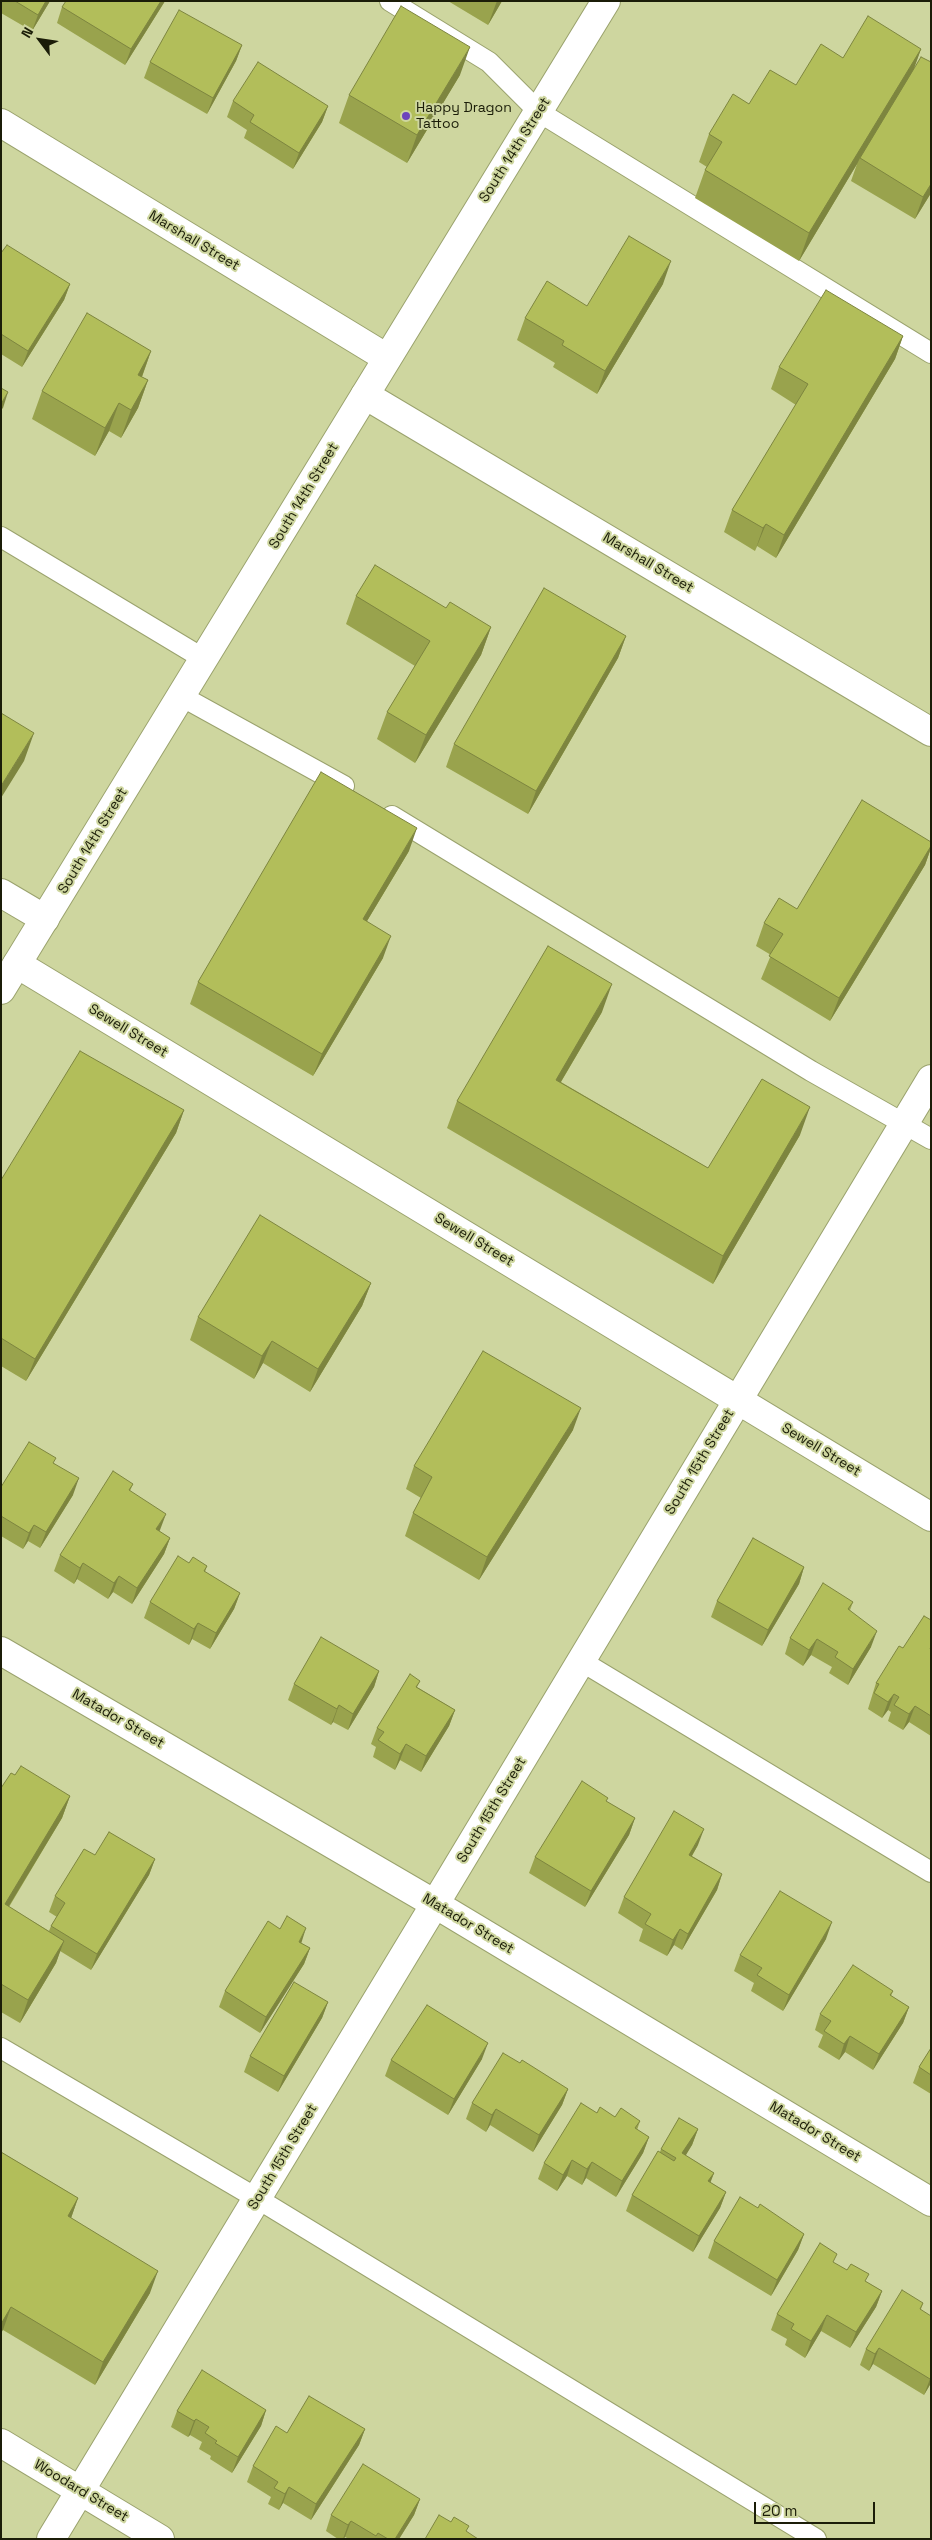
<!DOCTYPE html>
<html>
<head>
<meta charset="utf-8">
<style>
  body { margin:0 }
  #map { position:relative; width:932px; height:2540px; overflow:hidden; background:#ced69f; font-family:"Space Grotesk",sans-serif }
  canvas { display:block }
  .frame { position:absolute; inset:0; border:2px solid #1b1d08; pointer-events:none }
  .north { position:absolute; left:15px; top:15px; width:50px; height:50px; -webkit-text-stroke:4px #ced69f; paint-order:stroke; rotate:301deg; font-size:14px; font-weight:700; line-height:20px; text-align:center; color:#1b1d08 }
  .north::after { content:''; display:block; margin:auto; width:18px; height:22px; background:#1b1d08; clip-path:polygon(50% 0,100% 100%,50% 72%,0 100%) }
  .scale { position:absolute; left:754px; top:2502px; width:121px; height:22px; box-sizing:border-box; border:2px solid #1b1d08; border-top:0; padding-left:6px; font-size:15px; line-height:18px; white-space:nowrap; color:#1b1d08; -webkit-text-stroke:4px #ced69f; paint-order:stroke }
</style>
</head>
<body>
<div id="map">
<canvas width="932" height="2540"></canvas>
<div class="frame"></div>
<div class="north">N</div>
<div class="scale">20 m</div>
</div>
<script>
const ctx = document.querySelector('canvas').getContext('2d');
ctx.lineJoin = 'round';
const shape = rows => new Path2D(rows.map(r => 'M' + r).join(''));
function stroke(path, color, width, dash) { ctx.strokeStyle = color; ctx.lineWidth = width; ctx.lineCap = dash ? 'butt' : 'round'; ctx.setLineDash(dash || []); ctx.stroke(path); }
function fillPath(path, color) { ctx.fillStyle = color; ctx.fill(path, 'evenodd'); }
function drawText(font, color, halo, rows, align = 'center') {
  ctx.font = font + ' "Space Grotesk",sans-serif'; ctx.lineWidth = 4; ctx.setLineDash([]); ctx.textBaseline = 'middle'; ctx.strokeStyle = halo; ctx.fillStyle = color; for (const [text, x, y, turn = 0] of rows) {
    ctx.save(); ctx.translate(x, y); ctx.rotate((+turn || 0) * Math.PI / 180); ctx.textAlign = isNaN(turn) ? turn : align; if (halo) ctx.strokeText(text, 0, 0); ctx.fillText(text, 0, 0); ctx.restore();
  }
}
const service = shape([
  [390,1,489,62,539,112,931,353],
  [1,537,204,659],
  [181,696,344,786],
  [392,816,811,1071,931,1139],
  [581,1661,931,1872],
  [1,2048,258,2199,816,2539]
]);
const minor = shape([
  [1,123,387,358],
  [365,395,931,732],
  [1,893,45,919],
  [17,964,931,1517],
  [1,1651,435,1904,931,2202],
  [1,2443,160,2539],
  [51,2539,435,1904,931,1079]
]);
const secondary = shape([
  [1,990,606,1]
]);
const wall = shape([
  [1,1,50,1,32,31,1,13],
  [165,1,125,65,57,23,62,7],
  [448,1,502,1,488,25],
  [242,45,236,61,207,114,144,78,150,62],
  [921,49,913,70,931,193,915,219,851,181,857,164,799,261,695,198,705,170,707,167,699,162,709,134,749,104,796,85,843,58],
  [460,75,407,163,339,123,349,95],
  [233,101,328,106,322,122,293,169,244,138,247,130,227,117],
  [1,253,70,284,64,300,22,367,1,354],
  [663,284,597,394,553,367,555,363,517,340,525,318,587,306],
  [903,336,895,359,776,558,757,546,755,551,724,532,732,510,796,405,771,389,779,367],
  [151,351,142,377,148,380,138,408,121,438,109,431,95,456,32,419,42,391],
  [356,596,446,608,491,627,481,655,415,763,377,739,387,712,415,666,346,624],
  [626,636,618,658,528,814,446,767,454,744],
  [931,842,931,848,925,865,830,1021,761,979,771,955,756,946,764,923,797,909],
  [409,851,367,921,383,958,313,1076,190,1004,198,982],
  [602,1012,561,1082,708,1168,800,1135,713,1284,447,1128,457,1101],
  [184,1110,176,1133,26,1381,1,1366,1,1180],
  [371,1283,362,1306,310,1392,263,1363,254,1379,190,1340,198,1317],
  [573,1430,479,1580,405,1536,413,1513,421,1498,406,1489,414,1466],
  [54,1463,73,1495,40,1548,28,1541,23,1549,1,1536,1,1487],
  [133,1484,130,1491,160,1530,159,1531,170,1538,164,1554,132,1604,113,1592,108,1599,77,1579,74,1584,54,1571,60,1555],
  [189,1563,207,1566,205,1572,240,1593,234,1609,210,1649,192,1639,189,1645,144,1618,150,1602],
  [804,1567,799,1584,762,1646,711,1617,717,1601],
  [853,1602,850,1610,871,1647,848,1685,829,1673,832,1667,811,1655,803,1666,785,1654,790,1638],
  [931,1620,931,1736,909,1722,903,1730,888,1721,891,1712,888,1710,882,1718,868,1709,876,1683,903,1648],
  [379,1671,374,1687,348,1730,333,1722,331,1725,288,1700,294,1684],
  [420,1681,417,1687,455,1710,449,1726,421,1772,400,1760,395,1770,373,1757,376,1747,371,1744,377,1728],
  [15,1775,70,1796,62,1818,9,1907,49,1931,51,1926,57,1917,49,1912,55,1896,95,1855,155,1859,149,1875,91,1970,60,1951,56,1963,20,2023,1,2012,1,1788],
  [607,1802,635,1818,629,1835,585,1907,529,1873,535,1857],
  [698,1845,692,1856,722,1874,717,1890,682,1950,674,1945,667,1956,639,1941,643,1929,618,1913,624,1897],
  [826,1939,783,2011,751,1991,754,1983,734,1971,740,1955],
  [301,1943,310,1948,304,1964,260,2033,219,2007,225,1991],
  [893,1991,891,1996,909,2007,903,2023,873,2070,845,2052,839,2060,818,2047,823,2035,815,2030,820,2014],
  [328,2002,322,2018,278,2092,244,2072,250,2056],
  [931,2048,931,2094,913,2083,919,2067],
  [482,2059,448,2115,385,2076,391,2060],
  [520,2063,568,2089,562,2105,533,2152,490,2125,486,2132,466,2119,472,2103],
  [597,2113,615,2117,640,2121,637,2130,649,2137,643,2153,616,2197,586,2178,582,2185,567,2176,557,2191,538,2179,544,2163],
  [698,2129,692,2145,685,2155,714,2173,710,2182,726,2192,720,2208,693,2252,626,2211,632,2195,660,2152,661,2149],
  [1,2152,78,2198,71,2218,150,2293,95,2385,3,2330],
  [758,2208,804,2234,798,2250,771,2296,708,2258,714,2241],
  [834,2263,882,2291,876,2307,850,2348,821,2331,805,2358,785,2345,787,2339,771,2330,777,2314],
  [923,2303,921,2309,931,2383,924,2395,873,2364,869,2371,860,2365,866,2349],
  [266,2410,261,2426,232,2473,210,2459,211,2456,199,2449,202,2442,190,2435,188,2437,171,2427,177,2411],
  [365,2429,359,2445,311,2520,283,2503,279,2510,268,2504,271,2497,247,2482,253,2466,287,2433],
  [420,2499,414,2515,399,2539,349,2539,345,2537,344,2539,338,2539,326,2531,331,2515]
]);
const shadedWall = shape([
  [46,1,50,1,32,31,38,15],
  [161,1,165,1,125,65,131,49],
  [497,1,502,1,488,25],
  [242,45,236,61,207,114,213,98],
  [470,47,460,75,407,163,417,135],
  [921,49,911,77,860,158,857,164,799,261,809,233],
  [328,106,322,122,293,169,299,153],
  [931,184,931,193,915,219,923,197],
  [671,261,663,284,597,394,605,371],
  [70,284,64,300,22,367,28,351],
  [903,336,895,359,776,558,784,535],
  [151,351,141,379,138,375],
  [148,380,138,408,121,438,131,410],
  [8,392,3,408,1,410,1,404],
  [119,403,109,431,95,456,105,428],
  [766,524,757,546,755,551,763,528],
  [491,627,481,655,415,763,426,735],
  [626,636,618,658,528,814,536,791],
  [34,733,24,761,1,798,1,786],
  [417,828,409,851,355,941,363,919],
  [931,846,931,848,925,865,830,1021,839,998],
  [391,936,383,958,313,1076,322,1054],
  [612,984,602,1012,546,1107,556,1080],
  [810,1107,800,1135,713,1284,723,1256],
  [184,1110,176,1133,26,1381,35,1359],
  [371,1283,362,1306,310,1392,318,1369],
  [272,1341,263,1363,254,1379,262,1356],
  [581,1408,573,1430,479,1580,487,1557],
  [79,1478,73,1495,40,1548,46,1532],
  [166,1514,160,1530,150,1545,156,1529],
  [34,1525,28,1541,23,1549,29,1533],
  [170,1538,164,1554,132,1604,137,1588],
  [83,1563,77,1579,74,1584,80,1568],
  [804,1567,799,1584,762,1646,768,1630],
  [119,1576,113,1592,108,1599,114,1583],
  [240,1593,234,1609,210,1649,216,1633],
  [198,1623,192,1639,189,1645,194,1629],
  [877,1631,871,1647,848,1685,853,1669],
  [817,1639,811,1655,803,1666,809,1650],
  [379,1671,374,1687,348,1730,353,1714],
  [894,1694,888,1710,882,1718,888,1702],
  [339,1705,333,1722,331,1725,337,1709],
  [915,1706,909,1722,903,1730,909,1714],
  [455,1710,449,1726,421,1772,426,1756],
  [406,1744,400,1760,395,1770,400,1754],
  [70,1796,62,1818,1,1919,5,1904],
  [635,1818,629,1835,585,1907,591,1891],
  [704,1829,698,1845,683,1871,689,1855],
  [155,1859,149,1875,91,1970,97,1954],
  [722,1874,717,1890,682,1950,688,1934],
  [832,1922,826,1939,783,2011,789,1995],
  [306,1928,301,1944,299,1942],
  [680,1929,674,1945,667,1956,673,1940],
  [64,1941,56,1963,20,2023,28,2000],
  [310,1948,304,1964,260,2033,266,2017],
  [328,2002,322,2018,278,2092,284,2076],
  [909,2007,903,2023,873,2070,879,2054],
  [850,2036,845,2052,839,2060,844,2044],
  [488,2043,482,2059,448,2115,454,2099],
  [568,2089,562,2105,533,2152,539,2135],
  [496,2109,490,2125,486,2132,492,2115],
  [698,2129,692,2145,677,2170,682,2153],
  [649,2137,643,2153,616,2197,622,2181],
  [572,2160,567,2176,557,2191,563,2175],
  [592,2162,586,2178,582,2185,587,2169],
  [714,2173,708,2189,708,2181],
  [726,2192,720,2208,693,2252,699,2236],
  [78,2198,70,2221,68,2216],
  [804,2234,798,2250,771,2296,777,2280],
  [158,2271,150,2293,95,2385,103,2362],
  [882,2291,876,2307,850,2348,856,2332],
  [11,2307,3,2330,1,2333,1,2324],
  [827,2315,821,2331,805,2358,811,2341],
  [879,2348,873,2364,869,2371,875,2354],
  [931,2377,931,2383,924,2395,930,2379],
  [266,2410,261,2426,232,2473,238,2457],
  [196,2419,190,2435,188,2437,194,2421],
  [365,2429,359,2445,311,2520,316,2504],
  [289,2487,283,2503,279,2510,285,2494],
  [420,2499,414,2515,399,2539,395,2539],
  [351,2521,345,2537,343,2539,348,2525]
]);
const building = shape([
  [15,1,46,1,38,15,15,1],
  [66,1,161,1,131,49,62,7,66,1],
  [401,6,470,47,417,135,349,95,401,6],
  [179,10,242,45,213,98,150,62,179,10],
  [868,16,921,49,809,233,705,170,722,142,709,134,733,94,749,104,770,70,796,85,821,44,843,58,868,16],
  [921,57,931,62,931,184,923,197,860,158,921,57],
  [258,62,328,106,299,153,250,122,254,115,233,101,258,62],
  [629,236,671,261,605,371,562,345,564,341,525,318,547,281,587,306,629,236],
  [7,245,70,284,28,351,1,334,1,253,7,245],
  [826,290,903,336,784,535,766,524,763,528,732,510,808,384,779,367,826,290],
  [87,313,151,351,138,375,148,380,131,410,119,403,105,428,42,391,87,313],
  [1,388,8,392,1,404,1,388],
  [375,565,446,608,450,602,491,627,426,735,387,712,430,641,356,596,375,565],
  [544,588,626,636,536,791,454,744,544,588],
  [1,713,34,733,1,786,1,713],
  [321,772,417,828,363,919,391,936,322,1054,198,982,321,772],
  [862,800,931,842,931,846,839,998,769,956,783,934,764,923,779,898,797,909,862,800],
  [548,946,612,984,556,1080,708,1168,762,1079,810,1107,723,1256,457,1101,548,946],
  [80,1051,184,1110,35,1359,1,1338,1,1180,80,1051],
  [260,1215,371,1283,318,1369,272,1341,262,1356,198,1317,260,1215],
  [483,1351,581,1408,487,1557,413,1513,432,1477,414,1466,483,1351],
  [29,1442,56,1458,53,1463,79,1478,46,1532,34,1525,29,1533,1,1516,1,1487,29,1442],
  [113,1471,133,1484,129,1490,166,1514,156,1529,170,1538,137,1588,119,1576,114,1583,83,1563,80,1568,60,1555,113,1471],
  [753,1538,804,1567,768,1630,717,1601,753,1538],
  [178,1556,189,1563,193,1557,207,1566,204,1571,240,1593,216,1633,198,1623,194,1629,150,1602,178,1556],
  [823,1583,853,1602,848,1609,877,1631,853,1669,835,1657,838,1652,817,1639,809,1650,790,1638,823,1583],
  [924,1616,931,1620,931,1647,930,1649,931,1650,931,1716,915,1706,909,1714,894,1705,899,1697,894,1694,888,1702,874,1693,879,1684,876,1683,899,1646,903,1648,924,1616],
  [321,1637,379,1671,353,1714,339,1705,337,1709,294,1684,321,1637],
  [410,1674,420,1681,416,1687,455,1710,426,1756,406,1744,400,1754,378,1740,384,1732,377,1728,410,1674],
  [21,1766,70,1796,5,1904,64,1941,28,2000,1,1984,1,1788,11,1773,15,1775,21,1766],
  [582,1781,608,1798,606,1801,635,1818,591,1891,535,1857,582,1781],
  [674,1811,704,1829,689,1855,722,1874,688,1934,680,1929,673,1940,645,1924,651,1914,624,1897,674,1811],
  [109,1832,155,1859,97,1954,51,1926,65,1903,55,1896,84,1849,95,1855,109,1832],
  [780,1891,832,1922,789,1995,757,1975,762,1968,740,1955,780,1891],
  [287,1916,306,1928,299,1942,310,1948,266,2017,225,1991,268,1921,280,1929,287,1916],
  [853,1965,893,1991,890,1995,909,2007,879,2054,850,2036,844,2044,824,2031,831,2021,820,2014,853,1965],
  [294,1982,328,2002,284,2076,250,2056,294,1982],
  [427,2005,488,2043,454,2099,391,2060,427,2005],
  [931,2048,931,2075,919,2067,931,2048],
  [503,2053,520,2063,522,2060,568,2089,539,2135,496,2109,492,2115,472,2103,503,2053],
  [581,2103,597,2113,600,2107,615,2117,621,2108,640,2121,635,2128,649,2137,622,2181,592,2162,587,2169,572,2160,563,2175,544,2163,581,2103],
  [679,2118,698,2129,682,2153,714,2173,708,2181,726,2192,699,2236,632,2195,658,2151,674,2161,676,2158,661,2149,679,2118],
  [1,2152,78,2198,68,2216,158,2271,103,2362,11,2307,1,2324,1,2152],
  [740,2197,758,2208,760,2204,804,2234,777,2280,714,2241,740,2197],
  [820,2243,837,2254,833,2262,847,2270,851,2264,869,2274,865,2281,882,2291,856,2332,827,2315,811,2341,791,2329,794,2324,777,2314,820,2243],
  [902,2290,923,2303,920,2309,931,2316,931,2377,930,2379,879,2348,875,2354,866,2349,902,2290],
  [202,2370,266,2410,238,2457,215,2443,217,2441,205,2433,209,2427,196,2419,194,2421,177,2411,202,2370],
  [309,2396,365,2429,316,2504,289,2487,285,2494,274,2488,278,2482,253,2466,276,2426,287,2433,309,2396],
  [363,2464,420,2499,395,2539,388,2539,378,2533,376,2536,351,2521,348,2525,331,2515,363,2464],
  [439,2515,451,2522,454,2517,469,2526,466,2531,478,2539,425,2539,439,2515]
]);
const markers = [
  [406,116,5,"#6d44bd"]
];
const poiNames = [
  ["Happy Dragon",416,108],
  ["Tattoo",416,124]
];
const streetNames = [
  ["South 14th Street",515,150,-58],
  ["Marshall Street",194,241,31],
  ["South 14th Street",304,496,-59],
  ["Marshall Street",648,563,31],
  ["South 14th Street",93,841,-59],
  ["Sewell Street",128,1031,31],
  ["Sewell Street",474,1240,31],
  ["Sewell Street",821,1450,31],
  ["South 15th Street",700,1462,-59],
  ["Matador Street",118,1719,30],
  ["South 15th Street",492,1810,-59],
  ["Matador Street",468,1924,31],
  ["Matador Street",815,2132,31],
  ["South 15th Street",283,2157,-59],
  ["Woodard Street",81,2491,31]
];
stroke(service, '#9aa26d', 22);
stroke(minor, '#9aa26d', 30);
stroke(secondary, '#9aa26d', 30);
stroke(service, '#fff', 20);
stroke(minor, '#fff', 28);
stroke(secondary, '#fff', 28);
fillPath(wall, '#99a34d');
fillPath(shadedWall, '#7d853f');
fillPath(building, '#b2be5a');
stroke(building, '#7d853f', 1);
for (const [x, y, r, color] of markers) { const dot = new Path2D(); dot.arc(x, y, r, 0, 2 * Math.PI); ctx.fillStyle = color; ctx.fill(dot); stroke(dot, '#ced69f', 2); }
drawText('14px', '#1b1d08', '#ced69f', poiNames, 'left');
drawText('14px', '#1b1d08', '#ced69f', streetNames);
</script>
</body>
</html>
